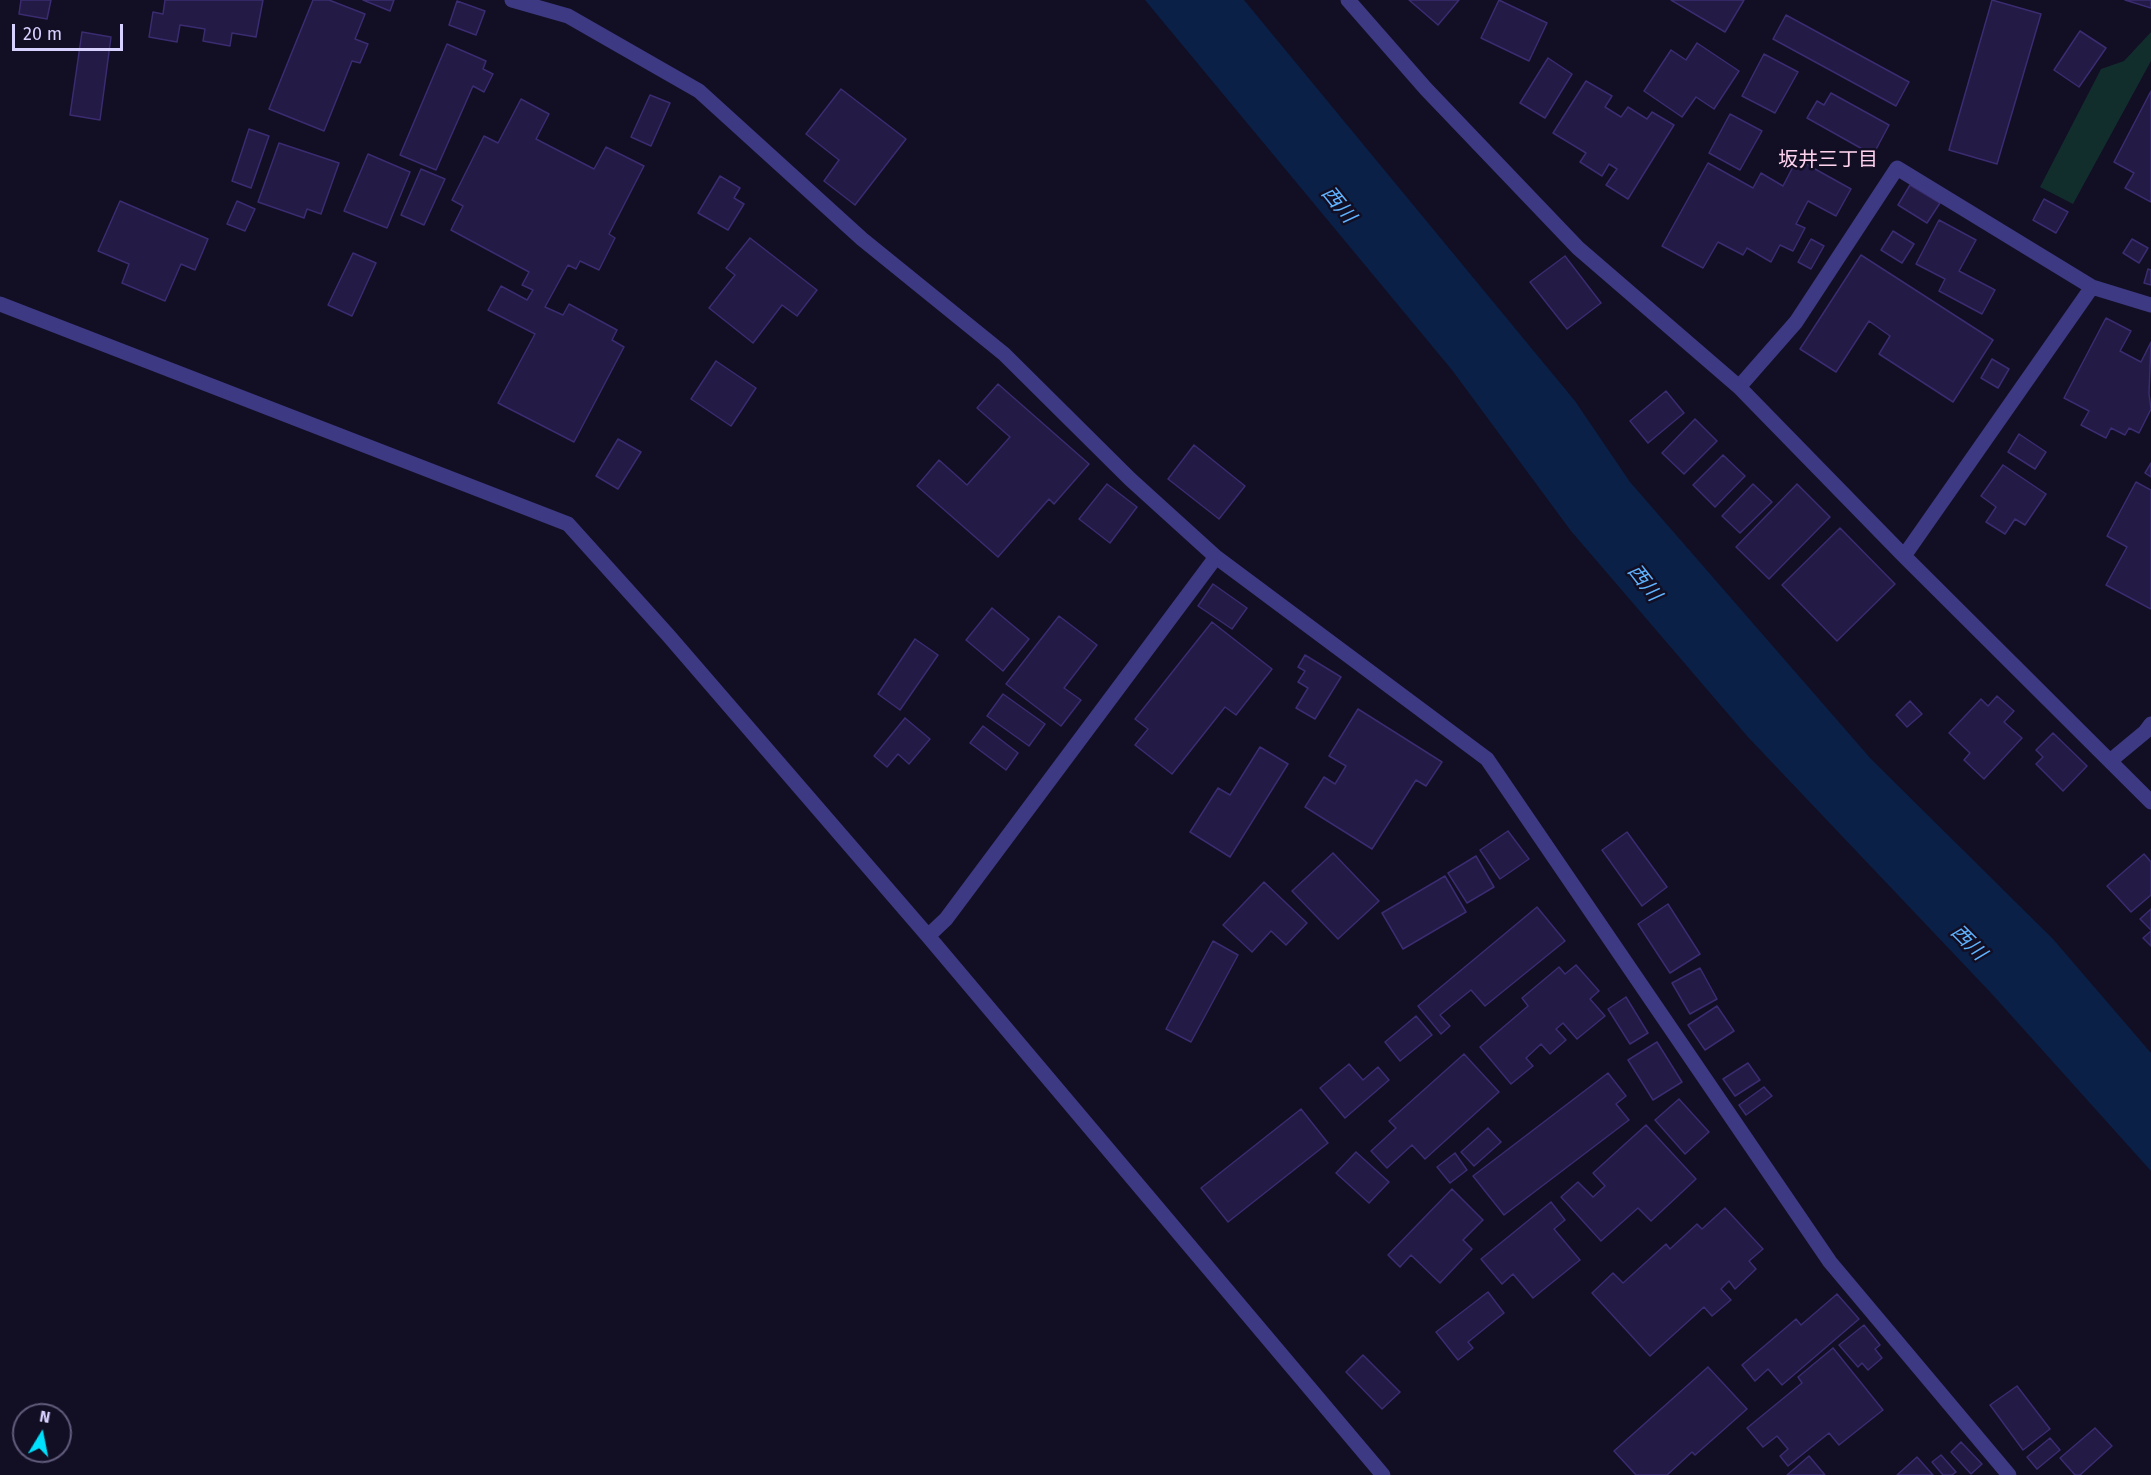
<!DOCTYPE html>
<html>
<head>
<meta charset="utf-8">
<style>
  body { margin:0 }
  #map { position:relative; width:2151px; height:1475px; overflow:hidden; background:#120e24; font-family:"Fira Sans",sans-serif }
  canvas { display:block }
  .north { position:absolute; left:12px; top:1403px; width:60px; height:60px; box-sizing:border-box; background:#120e24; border:2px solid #615c7c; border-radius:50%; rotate:10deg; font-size:16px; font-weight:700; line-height:24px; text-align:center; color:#d7d1ff }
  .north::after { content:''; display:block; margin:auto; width:21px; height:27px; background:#00dffc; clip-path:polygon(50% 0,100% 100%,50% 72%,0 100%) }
  .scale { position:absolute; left:12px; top:24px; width:111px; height:27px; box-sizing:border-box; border:3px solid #d7d1ff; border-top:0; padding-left:8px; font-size:18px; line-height:21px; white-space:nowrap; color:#d7d1ff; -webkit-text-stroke:4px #120e24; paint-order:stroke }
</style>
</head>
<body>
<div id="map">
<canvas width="2151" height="1475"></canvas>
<div class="north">N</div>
<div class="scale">20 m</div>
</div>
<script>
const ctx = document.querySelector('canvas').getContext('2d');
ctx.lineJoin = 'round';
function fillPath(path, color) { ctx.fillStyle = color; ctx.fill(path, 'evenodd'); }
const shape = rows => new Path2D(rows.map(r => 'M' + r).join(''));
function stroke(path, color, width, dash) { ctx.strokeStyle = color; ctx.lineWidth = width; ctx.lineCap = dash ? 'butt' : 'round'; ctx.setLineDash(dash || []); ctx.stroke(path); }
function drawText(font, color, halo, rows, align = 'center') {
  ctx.font = font + ' "Fira Sans","Noto Sans JP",sans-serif'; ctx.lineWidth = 5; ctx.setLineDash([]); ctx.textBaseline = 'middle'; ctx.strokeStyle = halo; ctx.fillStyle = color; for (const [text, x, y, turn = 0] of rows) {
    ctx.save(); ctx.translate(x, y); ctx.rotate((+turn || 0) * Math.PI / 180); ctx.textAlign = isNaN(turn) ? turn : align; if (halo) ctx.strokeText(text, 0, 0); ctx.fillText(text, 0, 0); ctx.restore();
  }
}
const green = shape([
  [2151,32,2151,61,2073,204,2040,187,2101,69,2124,61]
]);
const water = shape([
  [1145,0,1244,0,1575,401,1630,482,1871,759,2053,939,2151,1053,2151,1171,1991,993,1747,736,1571,531,1452,370]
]);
const building = shape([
  [21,0,51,0,47,19,19,14,21,0],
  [165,0,263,0,256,37,232,33,230,46,203,41,205,29,180,25,177,42,149,37,153,12,163,14,165,0],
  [313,0,329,0,365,14,355,39,368,44,360,63,352,61,324,131,269,109,313,0],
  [363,0,394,0,390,11,363,0],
  [1409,0,1459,0,1438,25,1409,0],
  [1499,0,1547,23,1529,61,1481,38,1499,0],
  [1671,0,1744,0,1725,32,1671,0],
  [1992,0,2041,14,1997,164,1949,150,1992,0],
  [2125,0,2151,0,2151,8,2125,0],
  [457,1,485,11,476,35,449,25,457,1],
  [1786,15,1909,82,1896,106,1773,39,1786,15],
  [2080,31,2106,48,2079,87,2054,70,2080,31],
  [82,32,111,37,100,120,70,115,82,32],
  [1697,43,1739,71,1714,109,1696,97,1682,117,1644,91,1671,50,1686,60,1697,43],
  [447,44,486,61,483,69,493,74,484,92,473,86,436,170,400,155,447,44],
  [1764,54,1798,72,1775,113,1742,96,1764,54],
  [1548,58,1572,74,1545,118,1520,103,1548,58],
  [1586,81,1612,96,1605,107,1621,117,1628,107,1647,119,1652,112,1674,125,1628,199,1606,185,1617,169,1609,164,1602,176,1580,162,1586,153,1553,133,1586,81],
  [841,89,906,139,855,205,824,181,839,160,806,134,841,89],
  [2151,91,2151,202,2125,188,2134,173,2114,162,2151,91],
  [1831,93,1889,125,1873,155,1807,118,1817,101,1824,105,1831,93],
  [650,95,670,103,651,146,631,137,650,95],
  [521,99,549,114,536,139,594,169,606,147,644,166,609,234,615,238,599,270,580,261,576,269,568,265,545,307,563,315,569,304,617,330,612,340,624,347,574,442,498,403,535,334,488,310,501,286,527,300,533,290,522,285,529,272,451,230,463,206,452,200,484,136,498,143,521,99],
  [1730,114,1762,131,1740,170,1709,153,1730,114],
  [249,129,269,136,251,188,232,181,249,129],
  [279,143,339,163,321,214,307,209,304,218,258,202,279,143],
  [368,154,410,172,387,228,344,211,368,154],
  [1797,159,1851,189,1836,216,1808,201,1796,224,1805,228,1793,251,1780,245,1771,262,1747,248,1743,255,1718,242,1703,268,1662,246,1708,163,1753,188,1761,173,1783,186,1797,159],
  [421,169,445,179,424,225,401,215,421,169],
  [720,176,740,188,734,198,744,204,728,230,698,213,720,176],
  [1910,185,1940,203,1927,223,1898,205,1910,185],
  [2044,199,2068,212,2056,233,2033,220,2044,199],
  [120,201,208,239,195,270,181,264,165,301,122,283,129,264,98,251,120,201],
  [237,201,255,209,245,231,227,224,237,201],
  [1939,220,1976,240,1959,271,1995,290,1982,314,1939,291,1945,279,1916,264,1939,220],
  [1893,231,1914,244,1902,263,1881,250,1893,231],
  [750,238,817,290,797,316,782,305,753,343,709,308,735,275,726,268,750,238],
  [1811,239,1824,246,1811,269,1798,262,1811,239],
  [2132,239,2148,248,2139,263,2123,253,2132,239],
  [353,253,376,263,352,316,328,305,353,253],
  [1861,255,1993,340,1953,402,1879,354,1890,336,1869,321,1836,372,1800,349,1861,255],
  [1565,256,1601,303,1567,329,1530,282,1565,256],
  [2148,269,2151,270,2151,285,2144,283,2148,269],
  [2106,318,2131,331,2120,351,2141,362,2151,342,2149,394,2151,409,2139,433,2129,428,2125,435,2111,428,2106,438,2081,425,2089,411,2064,398,2106,318],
  [1992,359,2009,369,1998,388,1981,378,1992,359],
  [716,361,756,388,731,426,691,399,716,361],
  [998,384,1089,464,1054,504,1049,499,998,557,917,486,939,460,967,485,1010,437,977,408,998,384],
  [1666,391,1684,413,1648,443,1630,421,1666,391],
  [1695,419,1717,441,1684,474,1662,453,1695,419],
  [2019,434,2046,452,2035,469,2008,452,2019,434],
  [618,439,641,452,618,489,596,476,618,439],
  [1194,445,1245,486,1219,519,1168,479,1194,445],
  [1723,455,1745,476,1715,507,1693,485,1723,455],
  [2151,463,2151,477,2145,473,2151,463],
  [2003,465,2046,494,2025,525,2015,519,2005,534,1986,522,1996,507,1981,496,2003,465],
  [2136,482,2151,490,2151,609,2106,585,2127,547,2107,536,2136,482],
  [1107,484,1137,507,1110,543,1079,519,1107,484],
  [1753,484,1772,502,1740,533,1722,516,1753,484],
  [1797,484,1830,517,1769,579,1736,547,1797,484],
  [1840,528,1895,584,1837,641,1782,585,1840,528],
  [1213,584,1247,608,1232,629,1198,606,1213,584],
  [992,608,1029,639,1003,671,966,640,992,608],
  [1059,616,1097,645,1064,688,1081,700,1061,726,1006,684,1059,616],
  [1212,622,1272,669,1236,715,1225,707,1172,774,1135,745,1148,729,1135,719,1212,622],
  [915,639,938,655,900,710,878,694,915,639],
  [1305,655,1341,677,1315,719,1296,708,1308,688,1298,682,1305,671,1298,667,1305,655],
  [1003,694,1045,724,1029,746,987,716,1003,694],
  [1997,696,2014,711,2004,722,2022,738,1984,779,1964,760,1970,753,1949,733,1981,699,1988,706,1997,696],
  [1910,701,1922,714,1907,727,1896,715,1910,701],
  [1358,709,1442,762,1426,786,1416,780,1372,849,1305,807,1324,777,1335,784,1346,766,1329,756,1358,709],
  [905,718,930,739,909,764,898,754,887,767,874,756,905,718],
  [983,726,1018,753,1006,770,970,743,983,726],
  [2053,733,2087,766,2063,791,2036,764,2043,757,2036,750,2053,733],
  [1260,747,1288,764,1230,857,1190,832,1218,788,1230,795,1260,747],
  [1508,831,1529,859,1500,879,1480,850,1508,831],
  [1627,832,1667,887,1642,906,1602,850,1627,832],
  [1333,853,1379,901,1338,939,1292,891,1333,853],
  [2144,854,2151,862,2151,895,2131,912,2107,886,2144,854],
  [1476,856,1494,887,1467,903,1448,873,1476,856],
  [1445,876,1466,912,1403,949,1382,913,1445,876],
  [1264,882,1307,923,1286,945,1271,931,1252,952,1223,925,1264,882],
  [1668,904,1700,954,1670,973,1638,924,1668,904],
  [1537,907,1565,941,1485,1006,1471,990,1440,1015,1450,1026,1441,1034,1418,1006,1537,907],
  [2151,909,2151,930,2140,919,2151,909],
  [2151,931,2151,946,2143,938,2151,931],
  [1213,941,1238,955,1191,1042,1166,1029,1213,941],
  [1576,965,1599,991,1590,999,1605,1016,1577,1039,1563,1023,1556,1029,1566,1040,1550,1054,1541,1044,1526,1058,1533,1066,1511,1084,1480,1047,1528,1006,1522,998,1559,967,1565,974,1576,965],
  [1700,968,1717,999,1690,1014,1672,983,1700,968],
  [1626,997,1648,1033,1630,1044,1608,1009,1626,997],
  [1717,1006,1734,1031,1705,1050,1688,1025,1717,1006],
  [1416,1016,1432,1035,1400,1061,1385,1042,1416,1016],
  [1657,1042,1682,1082,1653,1100,1628,1060,1657,1042],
  [1464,1054,1499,1092,1425,1159,1412,1145,1387,1168,1371,1151,1396,1128,1389,1121,1464,1054],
  [1748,1063,1760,1080,1735,1096,1723,1079,1748,1063],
  [1349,1064,1363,1080,1378,1067,1389,1080,1345,1118,1320,1088,1349,1064],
  [1608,1073,1626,1096,1616,1104,1629,1120,1504,1215,1473,1176,1608,1073],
  [1764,1087,1772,1096,1746,1115,1739,1105,1764,1087],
  [1679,1099,1709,1132,1685,1154,1655,1120,1679,1099],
  [1301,1109,1328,1143,1228,1222,1201,1188,1301,1109],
  [1646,1125,1696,1179,1651,1221,1638,1208,1601,1241,1561,1197,1578,1182,1593,1197,1605,1186,1593,1173,1646,1125],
  [1488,1128,1501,1142,1474,1166,1461,1152,1488,1128],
  [1356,1152,1389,1182,1369,1203,1336,1173,1356,1152],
  [1455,1153,1467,1170,1450,1183,1437,1167,1455,1153],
  [1452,1189,1483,1220,1463,1240,1472,1249,1440,1283,1411,1255,1400,1267,1388,1255,1452,1189],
  [1551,1202,1565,1220,1554,1229,1580,1260,1533,1298,1513,1274,1502,1284,1481,1259,1551,1202],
  [1725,1208,1763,1249,1749,1261,1756,1269,1735,1289,1729,1281,1721,1289,1731,1300,1712,1316,1704,1307,1650,1356,1592,1293,1613,1273,1623,1283,1666,1244,1670,1249,1697,1224,1702,1229,1725,1208],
  [1488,1292,1504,1313,1468,1342,1473,1348,1458,1360,1436,1332,1488,1292],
  [1837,1294,1859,1319,1782,1385,1768,1369,1755,1381,1742,1365,1796,1319,1801,1325,1837,1294],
  [1864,1325,1880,1345,1875,1349,1882,1358,1868,1370,1862,1363,1858,1367,1839,1345,1864,1325],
  [1833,1348,1883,1410,1839,1445,1829,1433,1788,1466,1780,1456,1788,1449,1777,1436,1763,1447,1747,1428,1802,1383,1798,1377,1833,1348],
  [1363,1355,1400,1392,1382,1409,1346,1372,1363,1355],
  [1708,1367,1747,1409,1695,1455,1692,1452,1667,1475,1636,1475,1614,1451,1708,1367],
  [2017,1386,2050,1429,2023,1450,1990,1405,2017,1386],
  [2095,1428,2112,1446,2080,1475,2075,1475,2060,1458,2095,1428],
  [2050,1438,2060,1450,2037,1469,2027,1457,2050,1438],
  [1961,1442,1982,1464,1971,1474,1951,1452,1961,1442],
  [1941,1455,1956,1472,1952,1475,1943,1475,1932,1462,1941,1455],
  [1809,1456,1825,1475,1787,1475,1809,1456],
  [1917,1457,1933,1475,1897,1475,1917,1457]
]);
const minor = shape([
  [512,0,568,16,699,91,862,239,1004,354,1130,479,1216,557,1487,759,1830,1262,2009,1475],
  [1348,0,1426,89,1578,248,1739,387,1904,556,2151,802],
  [0,304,568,524,668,635,928,936,1383,1475],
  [1739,387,1796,322,1897,168,2092,287,2151,305],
  [1904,556,2092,287],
  [2110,761,2145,732,2151,724],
  [928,936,946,919,1216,557]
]);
const neighbourhoodNames = [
  ["坂井三丁目",1828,160]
];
const waterNames = [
  ["西川",1338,205,51],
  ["西川",1644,583,52],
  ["西川",1968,943,45]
];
fillPath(green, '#112e2d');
fillPath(water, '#0b2046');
fillPath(building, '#231a45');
stroke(building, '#3b2c71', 1.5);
stroke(minor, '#3d3983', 15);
drawText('20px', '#ffd3ee', '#120e24', neighbourhoodNames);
drawText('italic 20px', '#5fb3ff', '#120e24', waterNames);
</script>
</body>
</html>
